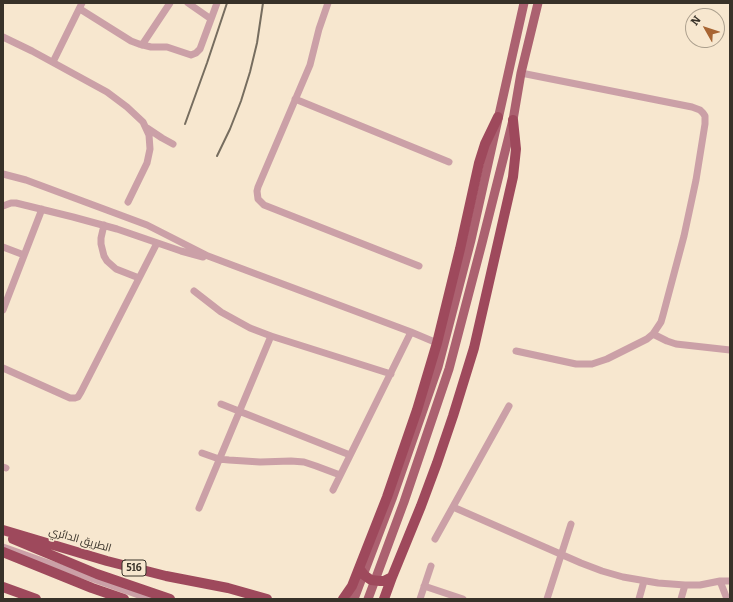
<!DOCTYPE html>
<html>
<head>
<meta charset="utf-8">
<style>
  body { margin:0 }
  #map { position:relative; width:733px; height:602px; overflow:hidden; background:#f7e7cf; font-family:Bitter,serif }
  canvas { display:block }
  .frame { position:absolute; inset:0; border:4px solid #383229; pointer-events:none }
  .north { position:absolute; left:685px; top:8px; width:40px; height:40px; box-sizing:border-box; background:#f7e7cf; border:1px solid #ab9f8d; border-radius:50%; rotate:309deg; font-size:11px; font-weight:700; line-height:16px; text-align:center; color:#383229 }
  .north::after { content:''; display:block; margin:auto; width:14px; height:18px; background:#a86533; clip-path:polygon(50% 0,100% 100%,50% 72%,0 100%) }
</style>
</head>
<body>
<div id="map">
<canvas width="733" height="602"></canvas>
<div class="frame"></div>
<div class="north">N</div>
</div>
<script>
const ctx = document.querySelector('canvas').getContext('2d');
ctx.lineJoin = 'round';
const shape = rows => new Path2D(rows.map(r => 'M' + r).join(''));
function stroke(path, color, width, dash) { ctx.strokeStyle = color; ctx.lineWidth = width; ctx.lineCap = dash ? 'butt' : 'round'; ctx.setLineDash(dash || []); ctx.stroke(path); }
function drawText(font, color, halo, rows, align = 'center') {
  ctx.font = font + ' Bitter,Cairo,serif'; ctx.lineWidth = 3.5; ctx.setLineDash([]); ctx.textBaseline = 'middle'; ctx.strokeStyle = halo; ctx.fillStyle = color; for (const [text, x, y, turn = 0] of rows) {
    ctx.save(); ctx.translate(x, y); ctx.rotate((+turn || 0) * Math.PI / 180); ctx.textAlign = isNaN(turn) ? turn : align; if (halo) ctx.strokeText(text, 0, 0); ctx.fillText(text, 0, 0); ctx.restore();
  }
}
const minor = shape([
  [188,3,211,19],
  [328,3,319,29,310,65,258,187,257,191,258,199,264,205,419,266],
  [80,9,131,41,139,44,151,47,167,47,191,55,196,53,200,49,217,3],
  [3,37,32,51,107,92,127,107,143,122,149,135,150,149,147,163,128,202],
  [142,45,170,3],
  [53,62,82,3],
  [295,99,449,162],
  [147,128,162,138,173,144],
  [3,174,26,180,147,225,208,256,411,332,437,343],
  [3,206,11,203,16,203,73,217,117,229,181,251,203,257],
  [104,225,101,238,101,244,104,256,107,261,116,269,139,278],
  [3,247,24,255],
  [194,291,221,312,250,328,271,336,391,374],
  [3,310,42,209],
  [653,334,667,341,676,344,730,350],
  [516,351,576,364,592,364,607,359,647,339,653,334,661,322,663,315,684,236,696,180,705,124,705,116,703,113,700,110,692,107,521,73],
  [3,368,70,398,75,398,78,397,81,392,157,243],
  [221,404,350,455],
  [202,453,219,459,229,460,260,462,291,461,304,462,316,466,340,475],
  [3,467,6,468],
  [333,490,411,332],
  [453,507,581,563,602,571,623,577,658,583,685,585,700,585,720,581,730,581],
  [199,508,271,336],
  [435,539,509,406],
  [3,547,150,599],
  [720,581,727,599],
  [424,586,463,599],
  [420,599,431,566],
  [547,599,571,524],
  [639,599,644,581],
  [681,599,685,585]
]);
const major = shape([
  [354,599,392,499,438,367,471,240,524,3],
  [368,599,404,502,449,369,482,243,513,120,521,73,538,3]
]);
const highway = shape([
  [3,530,107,561,166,576,228,588,267,599],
  [13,539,97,574,170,599],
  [3,552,92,588,124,599],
  [359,568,364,575,371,580,380,581,384,581,392,577],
  [3,587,36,599],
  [343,599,352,586,387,497,417,410,437,343,460,249,479,163,485,144,498,117],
  [384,599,392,577,421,506,437,463,453,416,474,348,513,177,516,149,513,120]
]);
const rail = shape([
  [185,124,207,63,227,3],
  [217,156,230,129,241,101,250,72,257,43,263,3]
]);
const shields = [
  [134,568,24]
];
const shieldNames = [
  ["516",134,568]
];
const streetNames = [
  ["الطريق الدائري",80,540,16]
];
stroke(minor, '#cba0a7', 7);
stroke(major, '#ab6170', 9);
stroke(highway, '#9e495c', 10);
stroke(rail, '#766d5f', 2);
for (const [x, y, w] of shields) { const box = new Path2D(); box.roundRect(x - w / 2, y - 8, w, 16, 3); ctx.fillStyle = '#f7e7cf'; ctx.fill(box); stroke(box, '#383229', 1); }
drawText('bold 10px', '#383229', null, shieldNames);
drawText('11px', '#383229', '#f7e7cf', streetNames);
</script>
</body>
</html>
